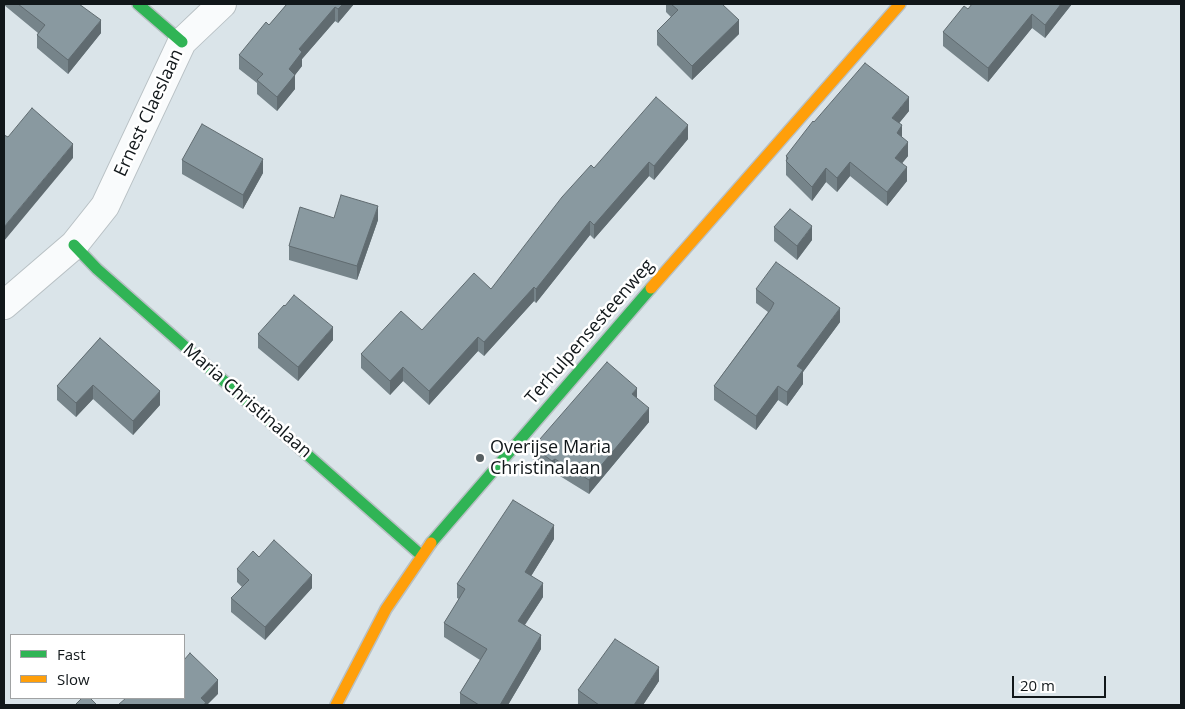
<!DOCTYPE html>
<html>
<head>
<meta charset="utf-8">
<style>
  body { margin:0 }
  #map { position:relative; width:1185px; height:709px; overflow:hidden; background:#dae4e9; font-family:"Open Sans",sans-serif }
  canvas { display:block }
  .frame { position:absolute; inset:0; border:5px solid #11171a; pointer-events:none }
  .legend { position:absolute; left:10px; top:634px; width:175px; height:65px; box-sizing:border-box; background:#fff; border:1px solid #a0a2a3; margin:0; padding:6px 9px; list-style:none; font-size:15px; color:#11171a }
  .legend li { display:flex; align-items:center; gap:10px; height:25px }
  .legend b { width:25px; border:1px solid #a0a2a3 }
  .scale { position:absolute; left:1012px; top:676px; width:94px; height:22px; box-sizing:border-box; border:2px solid #11171a; border-top:0; padding-left:6px; font-size:15px; line-height:18px; white-space:nowrap; color:#11171a; -webkit-text-stroke:4px #fff; paint-order:stroke }
</style>
</head>
<body>
<div id="map">
<canvas width="1185" height="709"></canvas>
<div class="frame"></div>
<ul class="legend">
<li><b style="height:6px;background:#30b455"></b>Fast</li>
<li><b style="height:6px;background:#ff9f0a"></b>Slow</li>
</ul>
<div class="scale">20 m</div>
</div>
<script>
const ctx = document.querySelector('canvas').getContext('2d');
ctx.lineJoin = 'round';
const shape = rows => new Path2D(rows.map(r => 'M' + r).join(''));
function stroke(path, color, width, dash) { ctx.strokeStyle = color; ctx.lineWidth = width; ctx.lineCap = dash ? 'butt' : 'round'; ctx.setLineDash(dash || []); ctx.stroke(path); }
function fillPath(path, color) { ctx.fillStyle = color; ctx.fill(path, 'evenodd'); }
function drawText(font, color, halo, rows, align = 'center') {
  ctx.font = font + ' "Open Sans",sans-serif'; ctx.lineWidth = 5; ctx.setLineDash([]); ctx.textBaseline = 'middle'; ctx.strokeStyle = halo; ctx.fillStyle = color; for (const [text, x, y, turn = 0] of rows) {
    ctx.save(); ctx.translate(x, y); ctx.rotate((+turn || 0) * Math.PI / 180); ctx.textAlign = isNaN(turn) ? turn : align; if (halo) ctx.strokeText(text, 0, 0); ctx.fillText(text, 0, 0); ctx.restore();
  }
}
const street = shape([
  [4,305,74,245,105,206,182,42,222,4]
]);
const fast = shape([
  [138,4,182,42],
  [74,245,97,269,421,555],
  [431,543,651,288]
]);
const slow = shape([
  [651,288,900,4],
  [336,705,386,609,431,543]
]);
const wall = shape([
  [4,4,79,4,101,33,68,74,37,48,37,35,38,33,4,5],
  [287,4,354,4,338,23,335,21,302,59,302,66,295,75,295,89,277,111,257,94,257,83,239,69,239,55,269,25],
  [666,4,722,4,739,34,692,80,657,45,657,31,671,17,666,12],
  [1072,4,1045,38,1032,28,988,82,943,46,943,32,968,9],
  [909,111,899,123,902,138,908,156,902,163,907,181,887,206,850,176,837,192,826,182,812,201,786,175,786,156,814,122],
  [688,139,654,180,649,176,594,239,590,235,536,303,534,301,484,356,478,351,429,405,403,381,390,395,361,368,361,354,422,330,491,289,594,168],
  [182,160,263,173,243,209,182,174],
  [334,218,378,220,357,280,289,260,289,246],
  [774,227,812,240,797,260,774,241],
  [756,289,840,322,803,372,803,384,787,406,778,400,756,430,714,400,714,386,768,312,756,303],
  [258,334,333,340,298,381,258,348],
  [100,338,160,405,133,435,93,399,76,417,57,400,57,386],
  [637,398,649,422,589,494,555,473,552,475,533,461,533,447],
  [554,539,531,576,543,597,525,625,541,649,508,705,460,705,460,693,480,660,444,637,444,623,459,599,457,598,457,584],
  [259,557,312,588,265,640,231,612,231,598,242,587,237,582,237,569],
  [659,681,643,705,580,705,578,704,578,690]
]);
const shadedWall = shape([
  [343,4,354,4,338,23,338,9],
  [1061,4,1072,4,1045,38,1045,25],
  [335,7,335,21,302,59,302,66,295,75,295,89,277,111,277,97,289,69,299,49],
  [1032,14,1032,28,988,82,988,68],
  [101,20,101,33,68,74,68,60],
  [739,20,739,34,692,80,692,66],
  [909,97,909,111,892,132,892,118],
  [688,125,688,139,654,180,654,166],
  [902,125,902,139,897,133],
  [908,142,908,156,895,172,895,158],
  [73,144,73,158,4,241,4,227],
  [263,159,263,173,243,209,243,195],
  [649,162,649,176,594,239,594,225],
  [850,162,850,176,837,192,837,178],
  [907,167,907,181,887,206,887,192],
  [826,168,826,182,812,201,812,187],
  [378,206,378,220,357,280,357,266],
  [590,221,590,235,536,303,536,289],
  [812,226,812,240,797,260,797,246],
  [534,287,534,301,484,356,484,342],
  [840,308,840,322,803,372,803,384,787,406,787,392,797,366],
  [333,327,333,340,298,381,298,367],
  [478,337,478,351,429,405,429,391],
  [403,367,403,381,390,395,390,381],
  [93,385,93,399,76,417,76,403],
  [778,386,778,400,756,430,756,416],
  [637,388,637,402,632,394],
  [160,391,160,405,133,435,133,421],
  [649,408,649,422,589,494,589,480],
  [555,459,555,473,552,475,552,461],
  [554,525,554,539,525,586,525,572],
  [312,575,312,588,265,640,265,627],
  [543,583,543,597,518,635,518,621],
  [541,635,541,649,508,705,500,705],
  [659,667,659,681,643,705,634,705],
  [218,680,218,694,207,705,201,705,201,698]
]);
const building = shape([
  [18,4,79,4,101,20,68,60,37,35,45,25,18,4],
  [287,4,343,4,338,9,335,7,299,49,302,52,289,69,295,75,277,97,257,80,263,74,239,55,266,22,269,25,287,4],
  [671,4,722,4,739,20,692,66,657,31,678,10,671,4],
  [972,4,1061,4,1045,25,1032,14,988,68,943,32,964,6,968,9,972,4],
  [865,63,909,97,892,118,902,125,897,133,908,142,895,158,907,167,887,192,850,162,837,178,826,168,812,187,786,161,788,158,786,156,813,121,814,122,865,63],
  [656,97,688,125,654,166,649,162,594,225,590,221,536,289,534,287,484,342,478,337,429,391,403,367,390,381,361,354,401,311,422,330,474,273,491,289,562,197,591,165,594,168,656,97],
  [32,108,73,144,4,227,4,135,8,137,32,108],
  [202,124,263,159,243,195,182,160,202,124],
  [341,195,378,206,357,266,289,246,300,207,334,218,341,195],
  [790,209,812,226,797,246,774,227,790,209],
  [776,262,840,308,797,366,803,370,787,392,778,386,756,416,714,386,771,309,774,303,756,289,776,262],
  [294,295,333,327,298,367,258,334,284,305,285,306,294,295],
  [100,338,160,391,133,421,93,385,76,403,57,386,100,338],
  [607,362,637,388,632,394,649,408,589,480,555,459,552,461,533,447,607,362],
  [513,500,554,525,525,572,543,583,518,621,541,635,500,705,479,705,460,693,487,649,444,623,465,589,457,584,513,500],
  [274,540,312,575,265,627,231,598,249,580,237,569,253,551,259,557,274,540],
  [615,639,659,667,634,705,599,705,578,690,615,639],
  [190,653,218,680,201,698,206,703,203,705,118,705,126,698,184,698,184,660,190,653],
  [82,698,90,698,97,705,75,705,82,698]
]);
const markers = [
  [480,458,5,"#575f62"]
];
const streetNames = [
  ["Ernest Claeslaan",149,113,-65],
  ["Terhulpensesteenweg",590,332,-49],
  ["Maria Christinalaan",247,401,41]
];
const poiNames = [
  ["Overijse Maria",490,448],
  ["Christinalaan",490,469]
];
stroke(street, '#b8c0c4', 30);
stroke(fast, '#b8c0c4', 14);
stroke(slow, '#b8c0c4', 14);
stroke(street, '#f9fbfc', 28);
stroke(fast, '#30b455', 11);
stroke(slow, '#ff9f0a', 11);
fillPath(wall, '#76848a');
fillPath(shadedWall, '#606b70');
fillPath(building, '#8999a0');
stroke(building, '#606b70', 1);
for (const [x, y, r, color] of markers) { const dot = new Path2D(); dot.arc(x, y, r, 0, 2 * Math.PI); ctx.fillStyle = color; ctx.fill(dot); stroke(dot, '#fff', 2); }
drawText('18px', '#11171a', '#fff', streetNames);
drawText('18px', '#11171a', '#fff', poiNames, 'left');
</script>
</body>
</html>
